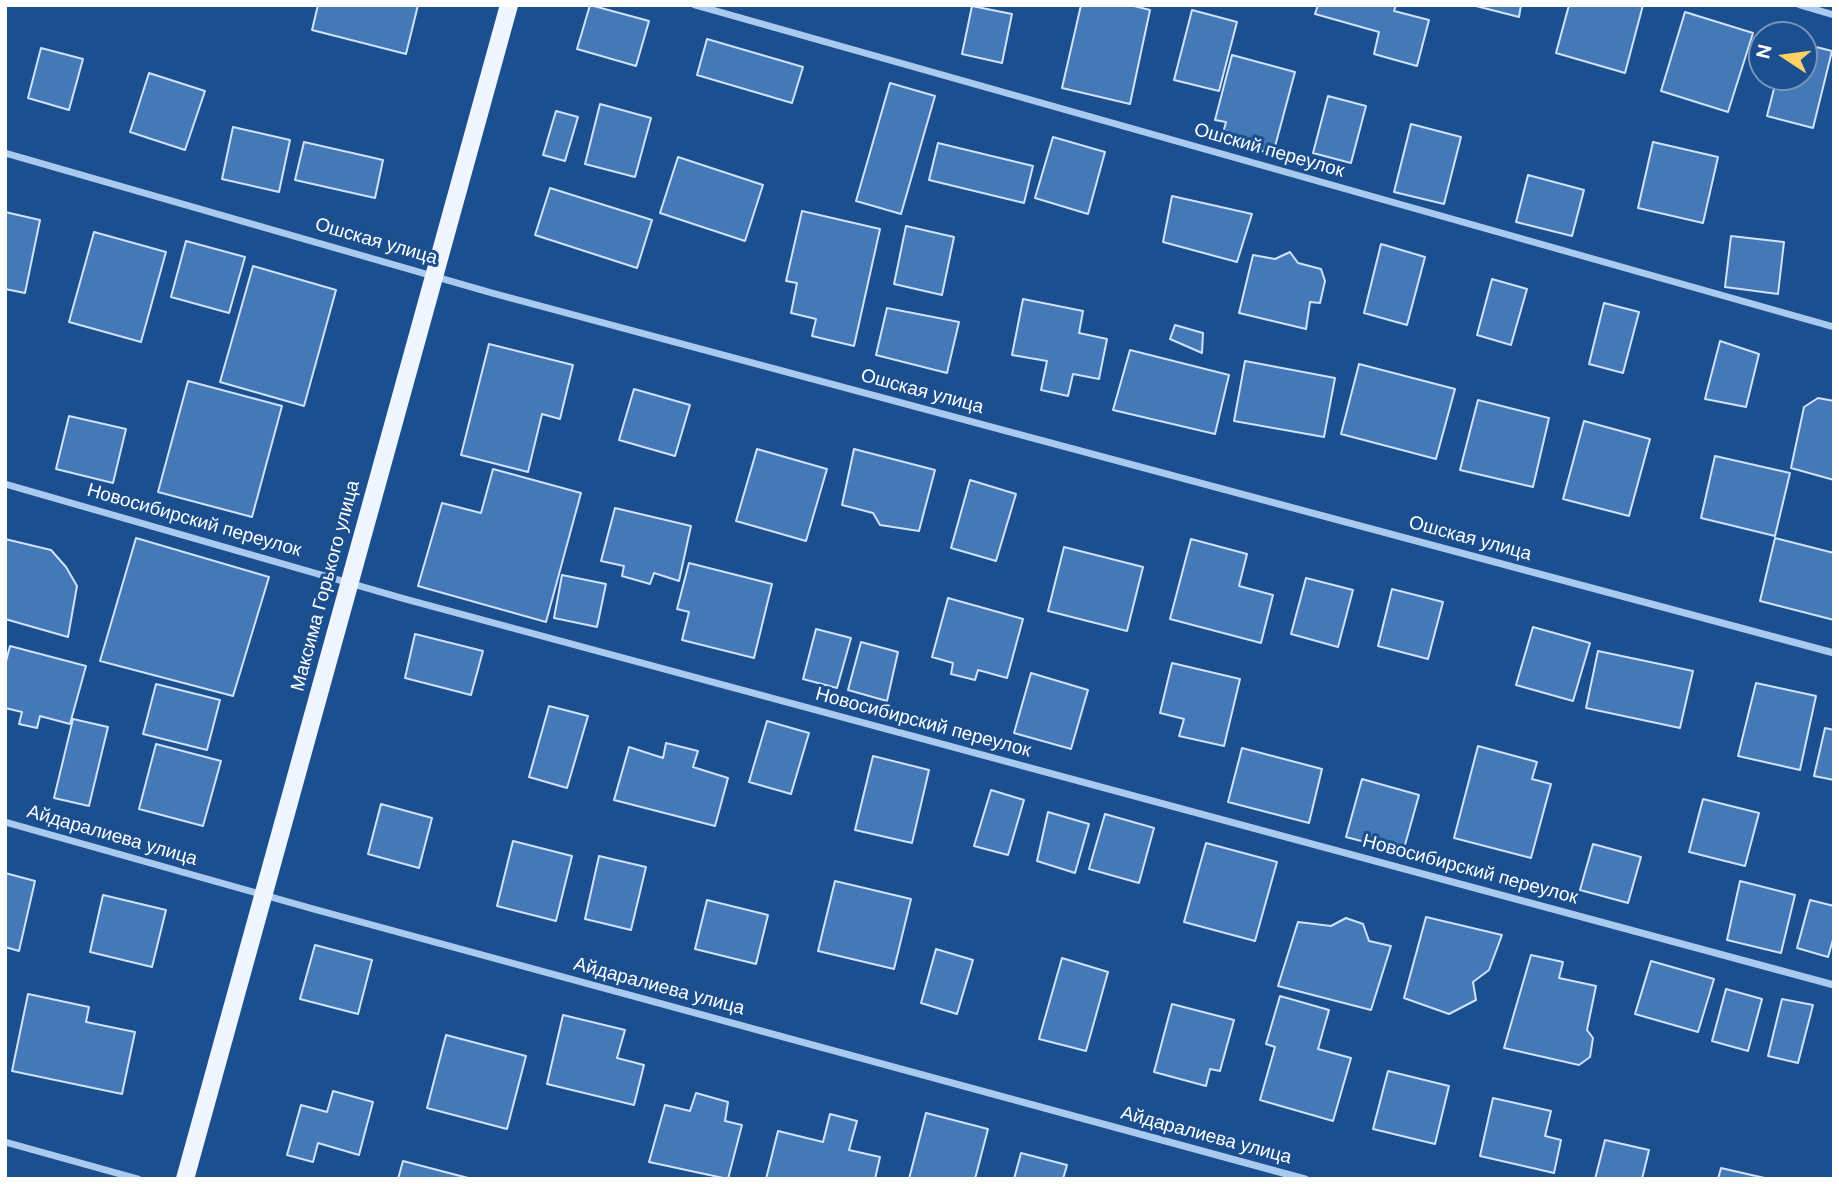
<!DOCTYPE html>
<html>
<head>
<meta charset="utf-8">
<style>
  body { margin:0 }
  #map { position:relative; width:1839px; height:1184px; overflow:hidden; background:#1b4f8f; font-family:"DM Sans",sans-serif }
  canvas { display:block }
  .frame { position:absolute; inset:0; border:7px solid #fff; pointer-events:none }
  .north { position:absolute; left:1748px; top:21px; width:70px; height:70px; box-sizing:border-box; background:#1b4f8f; border:2px solid #7695bc; border-radius:50%; rotate:283deg; font-size:19px; font-weight:700; line-height:28px; text-align:center; color:#fff }
  .north::after { content:''; display:block; margin:auto; width:24px; height:32px; background:#ffd166; clip-path:polygon(50% 0,100% 100%,50% 72%,0 100%) }
</style>
</head>
<body>
<div id="map">
<canvas width="1839" height="1184"></canvas>
<div class="frame"></div>
<div class="north">N</div>
</div>
<script>
const ctx = document.querySelector('canvas').getContext('2d');
ctx.lineJoin = 'round';
function fillPath(path, color) { ctx.fillStyle = color; ctx.fill(path, 'evenodd'); }
const shape = rows => new Path2D(rows.map(r => 'M' + r).join(''));
function stroke(path, color, width, dash) { ctx.strokeStyle = color; ctx.lineWidth = width; ctx.lineCap = dash ? 'butt' : 'round'; ctx.setLineDash(dash || []); ctx.stroke(path); }
function drawText(font, color, halo, rows, align = 'center') {
  ctx.font = font + ' "DM Sans",sans-serif'; ctx.lineWidth = 6; ctx.setLineDash([]); ctx.textBaseline = 'middle'; ctx.strokeStyle = halo; ctx.fillStyle = color; for (const [text, x, y, turn = 0] of rows) {
    ctx.save(); ctx.translate(x, y); ctx.rotate((+turn || 0) * Math.PI / 180); ctx.textAlign = isNaN(turn) ? turn : align; if (halo) ctx.strokeText(text, 0, 0); ctx.fillText(text, 0, 0); ctx.restore();
  }
}
const building = shape([
  [318,5,418,5,406,54,312,30,318,5],
  [590,5,649,21,636,66,577,49,590,5],
  [1081,5,1130,5,1150,10,1130,104,1062,88,1081,5],
  [1318,5,1396,5,1394,11,1429,20,1417,66,1374,54,1379,32,1315,14,1318,5],
  [1472,5,1521,5,1519,17,1472,5],
  [1569,5,1643,5,1625,73,1556,53,1569,5],
  [972,6,1012,14,1002,63,962,54,972,6],
  [1192,10,1237,22,1219,91,1174,80,1192,10],
  [1685,12,1753,33,1728,112,1661,91,1685,12],
  [707,39,803,67,792,103,697,75,707,39],
  [1804,44,1832,51,1813,128,1767,116,1777,77,1804,77,1804,44],
  [41,48,83,59,69,110,28,98,41,48],
  [1232,55,1295,72,1273,154,1221,140,1226,122,1215,120,1232,55],
  [149,73,205,91,185,150,130,132,149,73],
  [890,83,935,96,901,214,856,201,890,83],
  [1328,96,1366,106,1351,163,1313,153,1328,96],
  [600,104,651,118,635,177,585,164,600,104],
  [556,111,578,117,565,161,543,155,556,111],
  [1411,124,1461,137,1444,204,1394,192,1411,124],
  [233,127,290,140,279,192,222,179,233,127],
  [1053,137,1105,152,1088,214,1035,198,1053,137],
  [304,142,383,160,375,198,295,180,304,142],
  [1653,142,1718,157,1703,223,1638,208,1653,142],
  [938,143,1033,166,1024,203,929,180,938,143],
  [678,157,763,185,745,241,660,213,678,157],
  [1528,175,1584,190,1572,236,1516,222,1528,175],
  [550,188,652,220,637,268,535,235,550,188],
  [1172,196,1252,214,1237,262,1163,242,1172,196],
  [802,211,880,229,854,346,812,336,816,319,791,313,797,283,786,281,802,211],
  [5,212,40,220,25,293,5,289,5,212],
  [906,226,954,237,942,295,894,284,906,226],
  [94,232,166,252,141,342,69,322,94,232],
  [1731,236,1784,242,1778,294,1725,287,1731,236],
  [186,241,245,257,229,313,171,297,186,241],
  [1381,244,1425,257,1407,325,1364,313,1381,244],
  [1290,252,1298,263,1321,269,1325,281,1320,303,1310,302,1306,329,1239,313,1253,255,1275,259,1290,252],
  [253,266,336,290,304,406,220,382,253,266],
  [1492,279,1527,289,1511,345,1477,335,1492,279],
  [1023,299,1083,311,1079,333,1107,339,1099,379,1073,374,1068,396,1041,390,1047,361,1012,355,1023,299],
  [1604,303,1639,312,1623,373,1589,364,1604,303],
  [887,308,959,322,947,373,876,355,887,308],
  [1175,325,1203,333,1202,353,1170,339,1175,325],
  [1720,341,1759,354,1746,407,1705,399,1720,341],
  [489,344,573,365,560,419,542,414,528,472,461,455,489,344],
  [1130,350,1229,375,1215,434,1113,410,1130,350],
  [1245,361,1335,378,1324,437,1234,421,1245,361],
  [1359,364,1455,389,1436,459,1341,434,1359,364],
  [188,381,282,406,252,517,158,492,188,381],
  [634,389,690,405,675,456,619,440,634,389],
  [1818,398,1834,401,1834,480,1791,468,1804,407,1818,398],
  [1478,400,1549,418,1533,487,1460,470,1478,400],
  [69,416,126,429,113,483,56,469,69,416],
  [1584,421,1650,439,1629,516,1563,499,1584,421],
  [757,449,827,469,806,541,736,521,757,449],
  [854,449,935,470,919,531,880,525,873,513,842,505,854,449],
  [1715,456,1790,473,1775,536,1701,518,1715,456],
  [493,469,581,493,546,622,418,586,442,503,481,513,493,469],
  [970,480,1016,494,996,561,951,548,970,480],
  [615,508,691,526,679,581,654,573,650,584,622,576,624,566,601,561,615,508],
  [136,538,269,577,233,696,100,661,136,538],
  [1775,538,1834,553,1834,620,1760,601,1775,538],
  [5,539,51,550,66,567,77,586,68,637,5,619,5,539],
  [1191,539,1247,554,1239,586,1273,595,1261,643,1170,619,1191,539],
  [1064,547,1143,567,1127,631,1048,611,1064,547],
  [689,563,772,584,754,658,682,640,689,612,677,609,689,563],
  [562,575,606,584,597,627,554,618,562,575],
  [1306,578,1353,590,1338,647,1291,634,1306,578],
  [1392,589,1443,602,1428,659,1378,646,1392,589],
  [948,598,1023,619,1007,678,978,670,975,680,951,674,953,663,932,657,948,598],
  [1533,627,1590,643,1573,701,1516,685,1533,627],
  [816,629,851,638,837,688,803,679,816,629],
  [415,634,483,651,471,695,405,678,415,634],
  [861,642,898,652,887,701,848,690,861,642],
  [10,646,86,666,70,724,40,716,37,728,19,724,22,712,5,708,5,665,10,646],
  [1598,651,1693,671,1680,728,1586,708,1598,651],
  [1172,663,1240,679,1224,746,1179,736,1184,719,1160,713,1172,663],
  [1031,673,1088,690,1071,749,1014,733,1031,673],
  [1756,683,1816,696,1800,770,1738,756,1756,683],
  [156,684,220,700,207,750,143,734,156,684],
  [549,706,588,716,567,788,529,777,549,706],
  [73,719,108,727,89,806,54,798,73,719],
  [767,721,809,733,791,794,749,782,767,721],
  [1825,728,1834,730,1834,780,1814,776,1825,728],
  [666,743,698,751,693,767,728,778,715,826,614,800,629,747,663,758,666,743],
  [156,744,221,761,203,826,139,809,156,744],
  [1478,746,1537,762,1532,779,1551,784,1531,858,1454,838,1478,746],
  [1242,748,1322,769,1309,823,1228,802,1242,748],
  [873,756,929,770,912,843,855,830,873,756],
  [1362,779,1419,795,1403,852,1346,837,1362,779],
  [991,790,1024,800,1008,855,974,846,991,790],
  [1703,799,1759,813,1745,866,1689,852,1703,799],
  [381,804,432,818,419,868,368,854,381,804],
  [1048,812,1089,824,1075,873,1037,861,1048,812],
  [1105,814,1154,828,1139,883,1089,869,1105,814],
  [513,841,572,856,556,921,497,906,513,841],
  [1206,843,1277,862,1255,941,1184,922,1206,843],
  [1593,844,1641,857,1628,903,1580,890,1593,844],
  [599,856,646,867,631,930,585,919,599,856],
  [5,873,35,881,19,951,5,947,5,873],
  [835,881,911,899,894,969,818,951,835,881],
  [1740,881,1795,895,1781,953,1727,940,1740,881],
  [103,895,166,910,152,967,90,952,103,895],
  [707,900,768,915,756,964,695,949,707,900],
  [1810,900,1834,906,1834,936,1828,957,1797,948,1810,900],
  [1426,917,1502,935,1489,970,1473,982,1476,1000,1449,1014,1404,998,1426,917],
  [1346,918,1363,924,1369,941,1391,946,1371,1010,1278,986,1298,922,1331,926,1346,918],
  [315,945,372,960,358,1014,300,999,315,945],
  [936,949,973,960,957,1014,921,1003,936,949],
  [1531,955,1563,962,1559,978,1596,986,1587,1030,1593,1038,1590,1057,1579,1065,1504,1048,1531,955],
  [1062,958,1108,972,1086,1051,1039,1039,1062,958],
  [1651,961,1714,979,1698,1032,1635,1014,1651,961],
  [1726,989,1762,999,1748,1051,1712,1041,1726,989],
  [28,994,89,1007,86,1022,135,1032,122,1094,12,1071,28,994],
  [1280,996,1329,1010,1318,1049,1351,1058,1333,1121,1260,1100,1275,1047,1266,1044,1280,996],
  [1782,999,1813,1005,1798,1063,1768,1056,1782,999],
  [1172,1004,1234,1020,1220,1071,1210,1069,1206,1086,1154,1072,1172,1004],
  [563,1015,625,1030,617,1058,644,1065,634,1105,547,1084,563,1015],
  [446,1035,526,1056,507,1129,427,1108,446,1035],
  [1388,1071,1449,1086,1435,1144,1373,1129,1388,1071],
  [333,1091,373,1102,359,1155,318,1143,313,1162,287,1155,301,1105,327,1112,333,1091],
  [696,1093,728,1102,725,1121,742,1125,728,1179,649,1162,665,1105,690,1111,696,1093],
  [1493,1098,1551,1111,1545,1136,1561,1140,1554,1173,1480,1156,1493,1098],
  [926,1113,988,1129,975,1179,909,1179,926,1113],
  [830,1114,857,1121,849,1150,880,1157,875,1179,766,1179,778,1131,823,1142,830,1114],
  [1605,1140,1649,1150,1642,1179,1595,1179,1605,1140],
  [1021,1153,1067,1165,1063,1179,1014,1179,1021,1153],
  [403,1161,472,1179,398,1179,403,1161],
  [1721,1168,1769,1179,1718,1179,1721,1168]
]);
const street = shape([
  [695,5,1834,327],
  [1800,5,1834,15],
  [5,153,492,293,1834,653],
  [5,484,405,599,1834,985],
  [5,822,317,910,1305,1179],
  [5,1142,138,1179]
]);
const primary = shape([
  [185,1179,509,5]
]);
const streetNames = [
  ["Ошский переулок",1269,151,16],
  ["Ошская улица",376,242,16],
  ["Ошская улица",922,392,15],
  ["Новосибирский переулок",194,521,16],
  ["Ошская улица",1470,539,15],
  ["Максима Горького улица",326,586,-75],
  ["Новосибирский переулок",923,723,15],
  ["Айдаралиева улица",112,836,16],
  ["Новосибирский переулок",1470,870,15],
  ["Айдаралиева улица",659,987,15],
  ["Айдаралиева улица",1206,1136,15]
];
fillPath(building, '#4478b7');
stroke(building, '#cfe3fa', 2);
stroke(street, '#a9c9ee', 7);
stroke(primary, '#f0f6ff', 18);
drawText('19px', '#fff', '#1b4f8f', streetNames);
</script>
</body>
</html>
